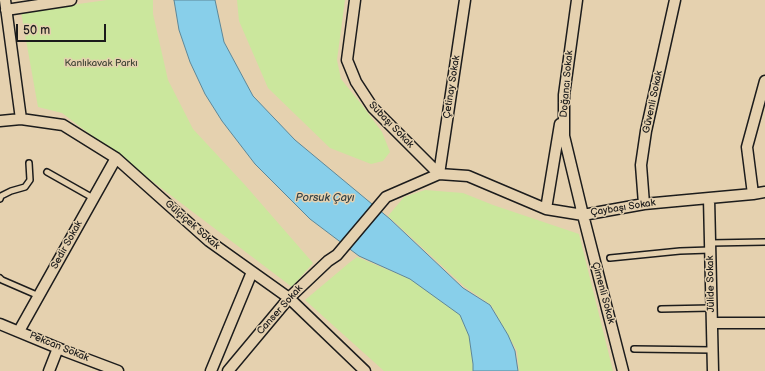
<!DOCTYPE html>
<html>
<head>
<meta charset="utf-8">
<style>
  body { margin:0 }
  #map { position:relative; width:765px; height:371px; overflow:hidden; background:#e5d1af; font-family:"Balsamiq Sans",sans-serif }
  canvas { display:block }
  .scale { position:absolute; left:16px; top:24px; width:90px; height:18px; box-sizing:border-box; border:2px solid #1c1c1c; border-top:0; padding-left:5px; font-size:12px; line-height:14px; white-space:nowrap; color:#1c1c1c; -webkit-text-stroke:3px #e5d1af; paint-order:stroke }
</style>
</head>
<body>
<div id="map">
<canvas width="765" height="371"></canvas>
<div class="scale">50 m</div>
</div>
<script>
const ctx = document.querySelector('canvas').getContext('2d');
ctx.lineJoin = 'round';
function fillPath(path, color) { ctx.fillStyle = color; ctx.fill(path, 'evenodd'); }
const shape = rows => new Path2D(rows.map(r => 'M' + r).join(''));
function stroke(path, color, width, dash) { ctx.strokeStyle = color; ctx.lineWidth = width; ctx.lineCap = dash ? 'butt' : 'round'; ctx.setLineDash(dash || []); ctx.stroke(path); }
function drawText(font, color, halo, rows, align = 'center') {
  ctx.font = font + ' "Balsamiq Sans",sans-serif'; ctx.lineWidth = 3; ctx.setLineDash([]); ctx.textBaseline = 'middle'; ctx.strokeStyle = halo; ctx.fillStyle = color; for (const [text, x, y, turn = 0] of rows) {
    ctx.save(); ctx.translate(x, y); ctx.rotate((+turn || 0) * Math.PI / 180); ctx.textAlign = isNaN(turn) ? turn : align; if (halo) ctx.strokeText(text, 0, 0); ctx.fillText(text, 0, 0); ctx.restore();
  }
}
const green = shape([
  [107,0,153,0,153,14,168,80,193,129,245,185,313,263,292,287,62,113,38,107,21,12],
  [237,0,345,0,337,60,341,79,362,105,382,132,390,152,383,161,371,164,330,148,268,88,239,21],
  [425,190,463,193,493,205,579,234,613,371,519,371,517,351,491,305,465,287,388,216,404,197],
  [357,257,410,279,460,315,469,336,473,364,473,371,384,371,305,300,349,263]
]);
const water = shape([
  [174,0,215,0,224,42,253,96,295,140,390,219,463,288,490,305,508,335,515,351,518,371,473,371,473,364,469,336,460,315,410,279,359,256,310,219,255,164,222,121,205,94,190,62,179,30,174,0]
]);
const lane = shape([
  [47,172,93,198],
  [0,199,1,196,11,191,25,187,30,180,29,163],
  [710,243,765,242],
  [610,258,680,251,710,250],
  [0,278,2,280,39,296],
  [661,309,711,308],
  [634,349,712,350]
]);
const street = shape([
  [5,0,21,119],
  [355,0,347,60,356,82,373,108,439,174],
  [577,0,564,95,564,136,583,215,623,371],
  [6,10,71,0],
  [0,121,21,119,63,125,116,158,209,241,289,298,365,371],
  [439,174,465,0],
  [753,194,747,147,765,81],
  [709,198,713,371],
  [644,204,641,165,646,131,675,0],
  [546,209,560,124],
  [712,323,765,323],
  [0,324,65,351,118,371],
  [19,331,116,158],
  [49,371,58,348],
  [211,371,252,272],
  [228,371,289,298,328,261,337,255,386,197,439,174,468,176,546,209,583,215,644,204,709,198,753,194,765,192]
]);
const parkNames = [
  ["Kanlıkavak Parkı",101,63]
];
const streetNames = [
  ["Doğancı Sokak",567,84,-85],
  ["Çetinay Sokak",452,87,-81],
  ["Güvenli Sokak",653,102,-78],
  ["Subaşı Sokak",391,125,46],
  ["Çaybaşı Sokak",623,208,-9],
  ["Gülçiçek Sokak",192,225,41],
  ["Sedir Sokak",67,245,-61],
  ["Jülide Sokak",711,284,-91],
  ["Çimenli Sokak",603,293,75],
  ["Canser Sokak",280,310,-48],
  ["Pekcan Sokak",59,347,22]
];
const waterNames = [
  ["Porsuk Çayı",325,198]
];
fillPath(green, '#cbe79d');
fillPath(water, '#88cfea');
stroke(water, '#5d8798', 1);
stroke(lane, '#1c1c1c', 8);
stroke(street, '#1c1c1c', 13);
stroke(lane, '#e5d1af', 5);
stroke(street, '#e5d1af', 10);
drawText('10px', '#3f4536', '#e5d1af', parkNames);
drawText('10px', '#1c1c1c', '#e5d1af', streetNames);
drawText('italic 11px', '#324045', '#e5d1af', waterNames);
</script>
</body>
</html>
